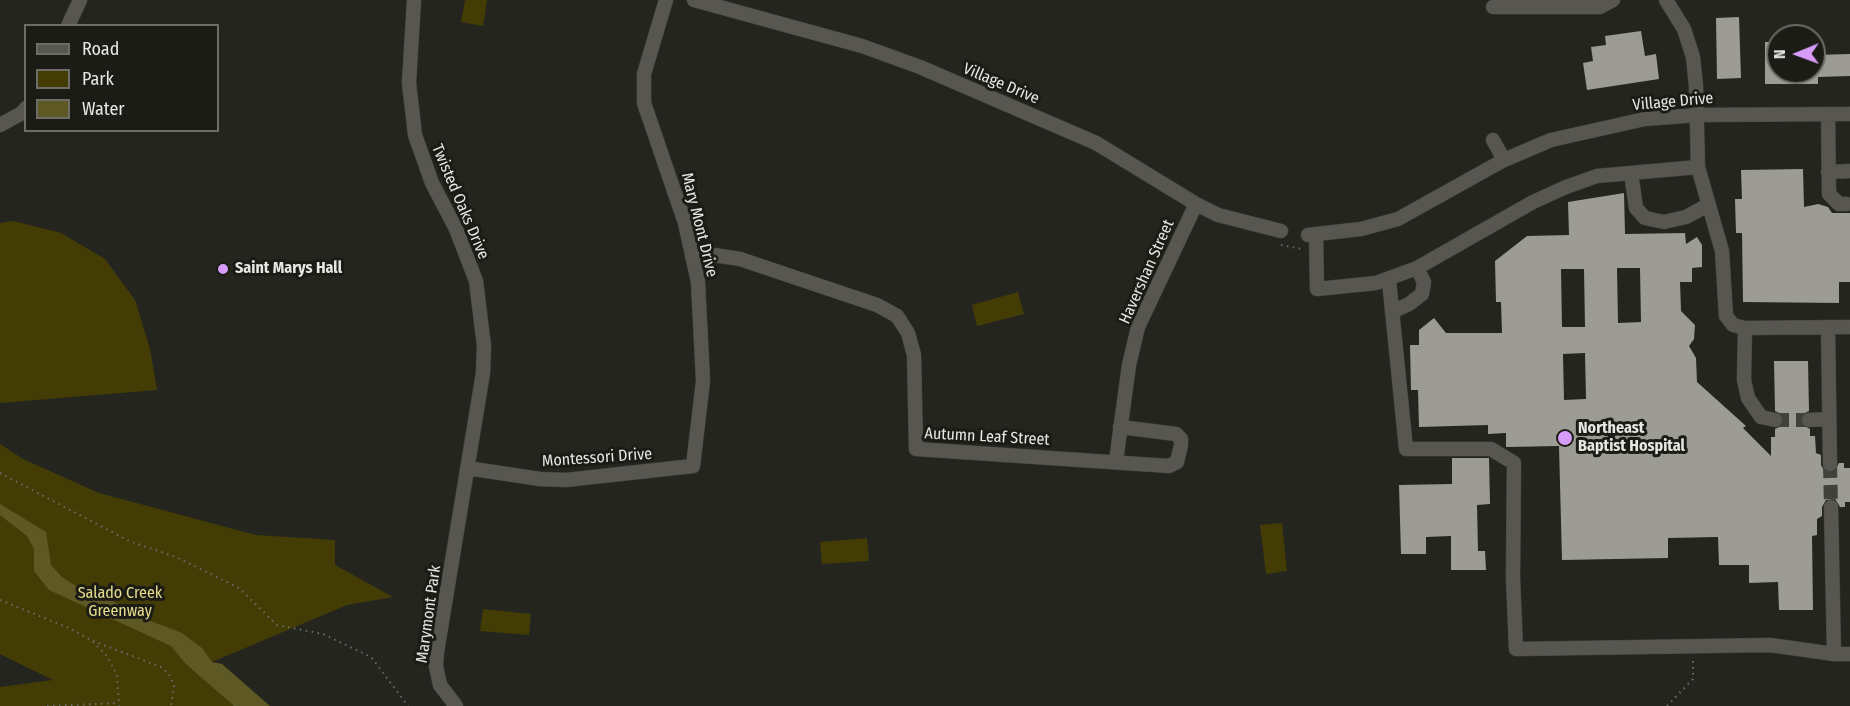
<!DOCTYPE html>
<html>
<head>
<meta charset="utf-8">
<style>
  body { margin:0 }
  #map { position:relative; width:1850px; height:706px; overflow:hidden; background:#25251f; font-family:"Fira Sans Condensed",sans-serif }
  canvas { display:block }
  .legend { position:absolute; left:24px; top:24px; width:195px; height:108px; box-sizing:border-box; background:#1c1c16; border:2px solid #6d6d68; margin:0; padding:8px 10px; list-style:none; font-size:18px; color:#e6e6e2 }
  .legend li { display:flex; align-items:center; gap:12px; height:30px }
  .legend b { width:30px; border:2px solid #6d6d68 }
  .north { position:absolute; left:1766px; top:24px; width:60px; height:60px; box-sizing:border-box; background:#1c1c16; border:2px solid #6d6d68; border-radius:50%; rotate:269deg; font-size:16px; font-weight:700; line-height:24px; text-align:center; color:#e6e6e2 }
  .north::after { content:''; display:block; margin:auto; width:21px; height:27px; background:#d79bf9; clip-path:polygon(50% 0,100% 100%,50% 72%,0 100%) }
</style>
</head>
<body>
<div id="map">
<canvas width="1850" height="706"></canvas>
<ul class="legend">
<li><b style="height:8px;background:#575650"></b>Road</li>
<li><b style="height:16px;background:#433d05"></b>Park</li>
<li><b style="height:16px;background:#5e5824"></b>Water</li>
</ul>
<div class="north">N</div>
</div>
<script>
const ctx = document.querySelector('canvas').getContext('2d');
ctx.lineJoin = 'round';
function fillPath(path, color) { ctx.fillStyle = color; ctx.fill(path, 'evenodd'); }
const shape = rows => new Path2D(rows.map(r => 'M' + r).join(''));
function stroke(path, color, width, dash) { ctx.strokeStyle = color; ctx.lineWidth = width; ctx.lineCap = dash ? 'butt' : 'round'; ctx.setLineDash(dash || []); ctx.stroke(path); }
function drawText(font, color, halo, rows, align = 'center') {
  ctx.font = font + ' "Fira Sans Condensed",sans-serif'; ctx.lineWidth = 6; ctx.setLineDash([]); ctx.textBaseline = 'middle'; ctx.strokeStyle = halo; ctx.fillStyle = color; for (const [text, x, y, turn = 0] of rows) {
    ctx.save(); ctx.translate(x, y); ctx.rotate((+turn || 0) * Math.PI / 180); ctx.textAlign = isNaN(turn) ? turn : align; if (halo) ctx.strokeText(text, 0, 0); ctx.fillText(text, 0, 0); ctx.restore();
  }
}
const green = shape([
  [465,0,487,0,483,26,461,22],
  [13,221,61,233,105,259,135,300,150,349,157,390,0,403,0,223],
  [1018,292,1024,314,977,326,972,305],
  [0,444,23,459,99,493,256,535,335,540,335,565,393,597,347,605,212,662,196,671,234,706,0,706,0,687,53,680,0,654],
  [1282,523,1287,571,1266,574,1260,525],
  [867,538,869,561,822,564,820,542],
  [483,609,531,614,529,635,480,631]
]);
const water = shape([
  [0,504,46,532,51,565,62,577,82,590,103,596,148,620,182,633,202,648,212,662,222,664,270,706,234,706,186,664,171,646,49,590,34,571,34,549,27,536,0,515]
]);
const building = shape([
  [1739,17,1741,78,1717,79,1716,18],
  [1641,31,1645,56,1656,54,1659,79,1587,90,1583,63,1593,61,1591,47,1606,45,1605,36],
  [1765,42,1778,42,1778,72,1814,72,1814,55,1850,54,1850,76,1818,77,1818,84,1765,84],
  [1803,169,1804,207,1818,204,1828,207,1832,213,1850,213,1850,282,1839,282,1839,303,1743,302,1742,233,1736,233,1735,199,1742,199,1741,170],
  [1624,193,1625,234,1685,233,1686,244,1697,237,1702,245,1702,267,1692,268,1692,282,1680,282,1681,311,1695,325,1694,339,1689,346,1696,358,1697,382,1746,426,1743,428,1771,456,1771,437,1775,437,1775,429,1781,426,1784,421,1781,414,1775,411,1774,361,1808,361,1809,411,1801,415,1801,424,1810,429,1810,436,1815,436,1816,453,1821,455,1821,465,1825,472,1834,472,1839,463,1844,463,1844,468,1850,468,1850,502,1845,502,1845,507,1840,507,1835,499,1826,500,1822,507,1822,516,1817,519,1817,535,1812,536,1813,610,1779,610,1778,582,1749,583,1749,565,1719,565,1718,537,1668,538,1668,558,1562,560,1559,446,1506,447,1506,433,1488,434,1488,425,1419,427,1418,390,1411,390,1410,345,1419,345,1419,330,1434,318,1446,333,1502,333,1501,302,1496,302,1495,261,1527,236,1569,235,1568,202],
  [1617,268,1640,268,1641,322,1618,323],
  [1561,269,1584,269,1585,327,1562,327],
  [1585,353,1586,399,1564,400,1563,354],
  [1452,458,1489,458,1490,504,1477,505,1478,551,1485,551,1486,570,1451,570,1451,536,1426,537,1426,554,1401,554,1399,485,1452,484]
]);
const minorTunnel = shape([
  [1775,420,1809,420],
  [1830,464,1831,507]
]);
const path = shape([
  [1281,245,1302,249],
  [0,473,129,541,176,557,239,588,277,625,323,634,371,657,408,706],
  [0,600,69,628,92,641,107,656,117,675,119,706],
  [93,641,161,667,169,674,174,686,171,706],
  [47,706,118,703],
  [1667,706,1693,679,1693,658]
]);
const minor = shape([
  [414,0,409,83,415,135,432,183,456,229,476,281,484,346,483,373,437,652,436,666,440,685,456,706],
  [694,0,862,46,920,67,1096,143,1196,204,1218,215,1281,231],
  [1666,0,1684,29,1693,57,1696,86,1698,167,1722,251,1726,316,1733,325,1745,328,1850,327],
  [1493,7,1600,7,1613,0],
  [68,26,80,0],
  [1828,114,1829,194,1839,204,1847,204],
  [0,125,22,113,26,108],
  [1493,140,1504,160],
  [1828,172,1850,171],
  [1631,173,1636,208,1645,218,1664,222,1686,217,1708,205],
  [1308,235,1361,229,1398,219,1504,160,1551,140,1645,119,1697,115,1850,114],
  [1316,235,1317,289,1376,283,1417,268,1533,202,1566,187,1597,176,1698,167],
  [692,257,714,255,740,259,877,305,897,316,908,333,914,355,916,449,1169,466,1177,462,1181,445,1181,439,1176,434,1120,427],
  [1389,280,1406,449,1491,449,1514,463,1513,578,1516,649,1770,645,1834,654,1850,654],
  [1392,312,1409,304,1422,294,1424,282,1417,268],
  [1828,327,1830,464],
  [1745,328,1744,380,1748,398,1761,417,1775,420],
  [1809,420,1829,419],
  [1116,461,1129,365,1138,327,1196,204],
  [467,468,540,479,566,480,693,466,703,381,698,282,685,223,644,103,644,74,666,0],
  [1831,507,1834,654]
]);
const markers = [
  [223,269,6,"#d79bf9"],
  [1565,438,8,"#d79bf9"]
];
const streetNames = [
  ["Village Drive",1001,84,23],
  ["Village Drive",1673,102,-5],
  ["Twisted Oaks Drive",460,202,67],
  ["Mary Mont Drive",699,225,76],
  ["Havershan Street",1147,272,-66],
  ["Autumn Leaf Street",987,437,3],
  ["Montessori Drive",597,458,-4],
  ["Marymont Park",429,614,-82]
];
const poiNames = [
  ["Saint Marys Hall",235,269],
  ["Northeast",1578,429],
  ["Baptist Hospital",1578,447]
];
const parkNames = [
  ["Salado Creek",120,594],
  ["Greenway",120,612]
];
fillPath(green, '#433d05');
fillPath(water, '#5e5824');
fillPath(building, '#9c9c95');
stroke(minorTunnel, '#42423c', 14, [14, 7]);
stroke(minor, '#43423d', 15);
stroke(path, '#6c6c67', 2, [1.5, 4.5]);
stroke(minor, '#575650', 14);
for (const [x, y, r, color] of markers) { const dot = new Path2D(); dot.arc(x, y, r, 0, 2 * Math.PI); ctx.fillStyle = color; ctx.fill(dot); stroke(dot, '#1c1c16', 2); }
drawText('16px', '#e6e6e2', '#1c1c16', streetNames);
drawText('bold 16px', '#e6e6e2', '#1c1c16', poiNames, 'left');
drawText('16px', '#e5dc8c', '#1c1c16', parkNames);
</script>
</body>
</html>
